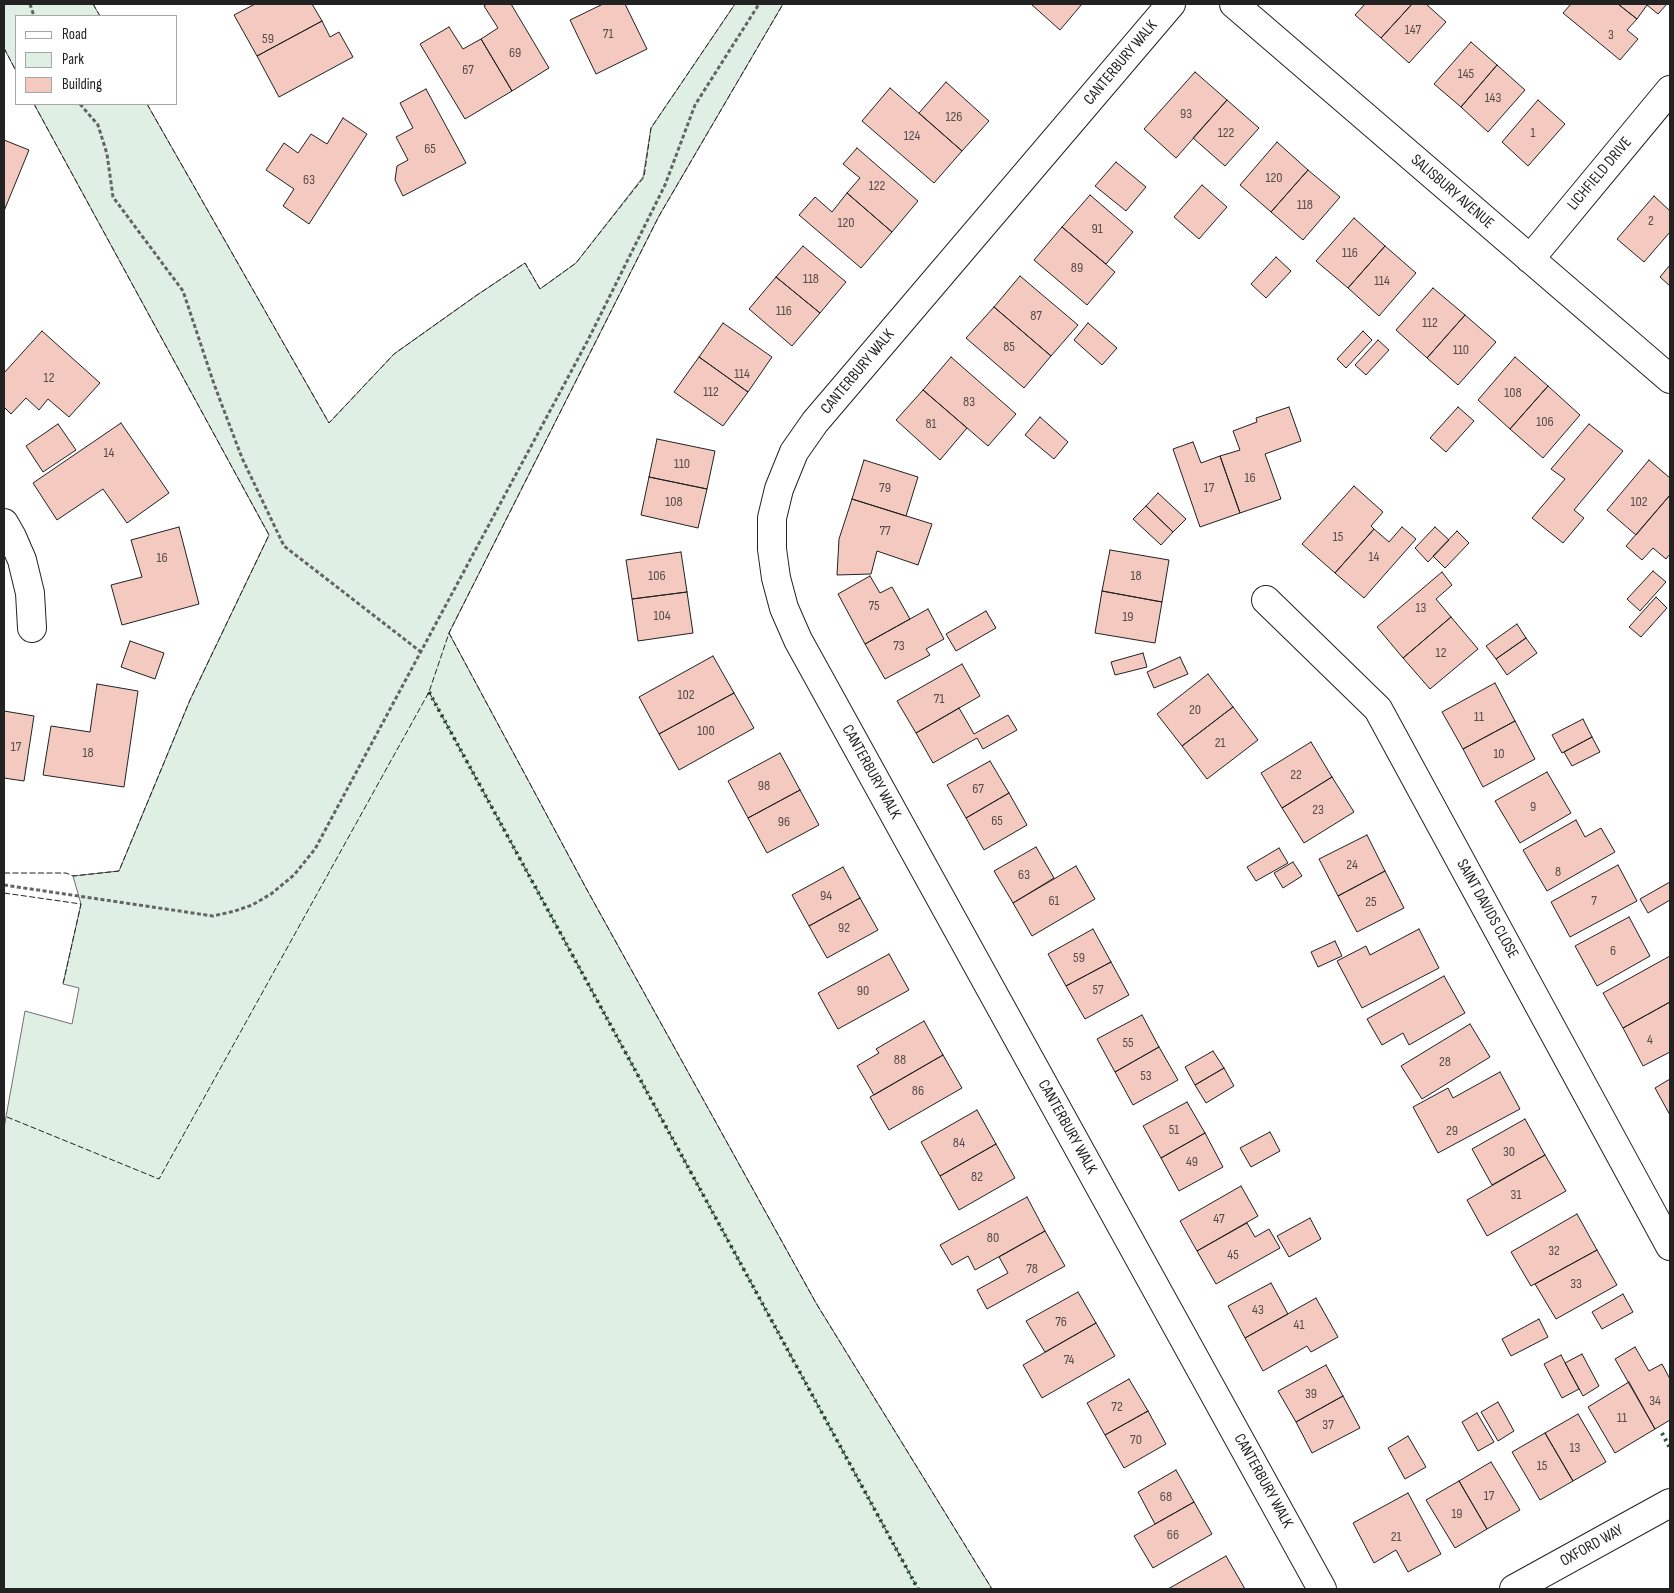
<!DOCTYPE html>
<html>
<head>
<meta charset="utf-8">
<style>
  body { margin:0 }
  #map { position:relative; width:1674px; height:1593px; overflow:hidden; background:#fff; font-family:"Sofia Sans Condensed",sans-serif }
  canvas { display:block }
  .frame { position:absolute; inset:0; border:5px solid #222; pointer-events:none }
  .legend { position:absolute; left:15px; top:15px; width:162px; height:90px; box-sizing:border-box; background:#fff; border:1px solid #a7a7a7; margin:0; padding:6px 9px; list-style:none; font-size:15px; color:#222 }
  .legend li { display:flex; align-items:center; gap:10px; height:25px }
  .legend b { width:25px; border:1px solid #a7a7a7 }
</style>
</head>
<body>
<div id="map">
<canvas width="1674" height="1593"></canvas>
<div class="frame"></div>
<ul class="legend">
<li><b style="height:6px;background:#fff"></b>Road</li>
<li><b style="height:14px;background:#e0efe3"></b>Park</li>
<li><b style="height:14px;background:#f3c9c0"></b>Building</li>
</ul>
</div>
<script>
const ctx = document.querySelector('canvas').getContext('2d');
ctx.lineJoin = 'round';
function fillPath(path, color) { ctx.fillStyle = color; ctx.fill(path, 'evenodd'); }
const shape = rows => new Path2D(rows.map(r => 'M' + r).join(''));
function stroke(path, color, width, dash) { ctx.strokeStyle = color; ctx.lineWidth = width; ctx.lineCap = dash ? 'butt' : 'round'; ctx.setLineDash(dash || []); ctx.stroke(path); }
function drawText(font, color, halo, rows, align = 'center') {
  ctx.font = font + ' "Sofia Sans Condensed",sans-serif'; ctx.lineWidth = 4; ctx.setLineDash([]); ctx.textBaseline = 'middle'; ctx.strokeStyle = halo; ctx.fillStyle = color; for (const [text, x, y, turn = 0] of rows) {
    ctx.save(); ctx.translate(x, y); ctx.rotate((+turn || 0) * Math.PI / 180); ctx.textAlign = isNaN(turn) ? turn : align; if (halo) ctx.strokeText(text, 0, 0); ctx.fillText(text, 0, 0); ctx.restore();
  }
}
const green = shape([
  [4,4,93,4,100,16,16,16,16,71,4,48,4,4],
  [735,4,783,4,659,216,449,633,586,888,816,1303,992,1589,4,1589,4,1128,25,1011,72,1024,79,988,63,984,81,904,73,876,119,871,190,700,269,535,34,104,147,104,329,423,394,354,477,295,525,263,540,289,576,263,643,177,651,128,735,4]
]);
const building = shape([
  [255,4,312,4,322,21,257,56,234,15,255,4],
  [487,4,511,4,549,68,512,91,481,39,498,28,484,6,487,4],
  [603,4,625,4,647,49,596,74,570,20,603,4],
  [1031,4,1082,4,1060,30,1031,4],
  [1365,4,1412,4,1381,38,1355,15,1365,4],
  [1412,4,1426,4,1446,22,1409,63,1381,38,1412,4],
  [1571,4,1618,4,1637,19,1627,30,1638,39,1620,60,1563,13,1571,4],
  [1618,4,1667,4,1658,14,1647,5,1637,19,1618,4],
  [322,21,330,37,339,32,353,57,279,97,257,56,322,21],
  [449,27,463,49,481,39,512,91,465,119,420,44,449,27],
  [1471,42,1497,65,1461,107,1434,84,1471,42],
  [1497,65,1525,90,1488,132,1461,107,1497,65],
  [1195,72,1227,100,1176,158,1144,129,1195,72],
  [946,82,989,121,962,151,919,113,946,82],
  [890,88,962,151,934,183,862,121,890,88],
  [426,89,466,163,403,196,395,180,397,166,408,160,396,137,413,128,400,103,426,89],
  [1227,100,1259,128,1225,166,1193,138,1227,100],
  [1538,100,1565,124,1528,166,1502,142,1538,100],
  [343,118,367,134,309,224,283,206,294,189,266,170,284,143,298,153,311,134,327,144,343,118],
  [4,140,29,150,4,211,4,140],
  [1277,142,1308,170,1271,212,1240,185,1277,142],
  [857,148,918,201,892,232,847,193,860,178,843,164,857,148],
  [1116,162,1146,187,1126,211,1095,186,1116,162],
  [1308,170,1340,197,1303,240,1271,212,1308,170],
  [1202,185,1227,207,1199,239,1174,217,1202,185],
  [847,193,892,232,861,268,799,215,815,197,832,212,847,193],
  [1090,195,1133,232,1106,264,1062,227,1090,195],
  [1654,196,1670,211,1670,232,1644,262,1617,239,1654,196],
  [1354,218,1385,246,1348,288,1316,261,1354,218],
  [1062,227,1115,272,1087,305,1034,260,1062,227],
  [803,246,846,282,820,313,776,277,803,246],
  [1385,246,1416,273,1379,316,1348,288,1385,246],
  [1276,257,1291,271,1266,298,1251,284,1276,257],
  [1670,265,1670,286,1660,277,1670,265],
  [1020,276,1078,325,1051,356,994,307,1020,276],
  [776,277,820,313,792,346,749,309,776,277],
  [1433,288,1465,315,1427,358,1396,330,1433,288],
  [994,307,1051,356,1024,388,966,338,994,307],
  [1465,315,1496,342,1458,385,1427,358,1465,315],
  [723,323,772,357,748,392,699,357,723,323],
  [1088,323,1117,348,1102,365,1074,340,1088,323],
  [42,331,100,383,69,417,48,399,39,410,26,398,11,414,4,407,4,373,42,331],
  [1363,331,1372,340,1346,368,1337,359,1363,331],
  [1378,340,1389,350,1366,375,1355,365,1378,340],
  [699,357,748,392,723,426,674,392,699,357],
  [951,357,1016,414,988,446,923,390,951,357],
  [1515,357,1548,386,1510,429,1478,400,1515,357],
  [1548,386,1580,415,1543,458,1510,429,1548,386],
  [923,390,967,428,940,460,896,420,923,390],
  [1289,407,1301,441,1265,454,1281,499,1240,513,1220,456,1240,450,1233,431,1257,422,1256,418,1289,407],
  [1458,407,1474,421,1446,452,1430,438,1458,407],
  [1040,417,1068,442,1054,459,1025,435,1040,417],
  [121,423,169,493,127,523,103,489,57,520,33,483,121,423],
  [58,424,76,450,43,472,26,446,58,424],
  [1589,424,1623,451,1574,510,1584,518,1563,543,1532,518,1565,479,1551,469,1589,424],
  [657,439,715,451,707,489,649,477,657,439],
  [1193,442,1201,463,1220,456,1240,513,1200,527,1173,449,1193,442],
  [864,460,918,477,906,516,852,499,864,460],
  [1649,460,1670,478,1670,495,1636,535,1607,510,1649,460],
  [649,477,707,489,698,528,641,515,649,477],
  [1354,486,1383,512,1371,526,1374,529,1335,573,1302,544,1354,486],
  [1158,493,1186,519,1173,532,1146,506,1158,493],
  [1670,495,1670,554,1666,559,1653,548,1642,560,1626,546,1670,495],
  [852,499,932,524,918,565,877,551,871,574,837,575,839,539,852,499],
  [1146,506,1173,532,1161,545,1133,519,1146,506],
  [179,527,199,604,122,625,111,585,142,577,131,540,179,527],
  [1402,527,1416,539,1364,598,1335,573,1374,529,1389,542,1402,527],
  [1435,527,1449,540,1428,562,1415,548,1435,527],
  [1457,531,1469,543,1445,568,1433,556,1457,531],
  [1110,550,1169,560,1162,602,1102,591,1110,550],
  [681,552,687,592,632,599,626,560,681,552],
  [1653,571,1666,582,1640,611,1627,599,1653,571],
  [1442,572,1452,585,1436,599,1451,617,1403,658,1377,627,1442,572],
  [870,576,880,593,892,587,910,619,865,644,838,594,870,576],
  [1102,591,1162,602,1155,643,1095,633,1102,591],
  [687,592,693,633,638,641,632,599,687,592],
  [1656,597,1667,608,1641,637,1629,627,1656,597],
  [928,609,944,639,926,649,930,655,885,679,865,644,928,609],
  [986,611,996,628,956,651,946,634,986,611],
  [1451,617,1478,649,1430,689,1403,658,1451,617],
  [1517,624,1526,638,1496,659,1486,646,1517,624],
  [1526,638,1537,653,1507,675,1496,659,1526,638],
  [130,641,164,653,155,679,121,667,130,641],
  [1143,653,1147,667,1115,675,1111,662,1143,653],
  [713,656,734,693,659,734,639,697,713,656],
  [1180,657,1188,674,1154,688,1147,672,1180,657],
  [962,664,980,696,916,733,897,701,962,664],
  [1208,674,1233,707,1182,746,1157,714,1208,674],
  [1495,683,1515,721,1463,749,1442,712,1495,683],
  [97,684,138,691,124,787,43,775,51,726,90,732,97,684],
  [734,693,754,728,679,770,659,734,734,693],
  [1233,707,1258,740,1207,779,1182,746,1233,707],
  [959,708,974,734,1008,715,1017,730,983,749,977,738,933,763,916,733,959,708],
  [4,711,34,716,24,781,4,778,4,711],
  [1583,719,1592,737,1562,753,1552,735,1583,719],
  [1515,721,1535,759,1483,787,1463,749,1515,721],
  [1592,737,1600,752,1572,766,1564,752,1592,737],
  [1311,742,1332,777,1282,808,1261,773,1311,742],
  [780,753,800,790,748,818,728,781,780,753],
  [990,761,1009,793,966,818,947,785,990,761],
  [1547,772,1571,813,1520,843,1495,801,1547,772],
  [1332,777,1354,812,1304,843,1282,808,1332,777],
  [800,790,819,825,767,853,748,818,800,790],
  [1009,793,1027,825,984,850,966,818,1009,793],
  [1576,820,1585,837,1601,828,1615,852,1547,891,1523,850,1576,820],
  [1367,835,1385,871,1338,896,1319,859,1367,835],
  [1036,847,1054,878,1013,903,994,871,1036,847],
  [1279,848,1288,863,1256,881,1247,867,1279,848],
  [1293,862,1302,876,1283,888,1274,873,1293,862],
  [1618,865,1637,901,1570,937,1551,902,1618,865],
  [1076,866,1095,899,1032,936,1013,903,1076,866],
  [843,867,860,898,809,926,792,895,843,867],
  [1385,871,1404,908,1357,932,1338,896,1385,871],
  [1670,882,1670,900,1648,913,1640,899,1670,882],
  [860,898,878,930,827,958,809,926,860,898],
  [1629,917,1650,956,1597,986,1575,946,1629,917],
  [1093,929,1111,962,1066,986,1048,954,1093,929],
  [1419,929,1439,968,1362,1008,1337,961,1366,946,1370,955,1419,929],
  [1335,941,1342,956,1318,967,1311,952,1335,941],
  [889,954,909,990,838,1029,818,993,889,954],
  [1670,956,1670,1002,1623,1028,1603,993,1670,956],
  [1111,962,1129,995,1085,1019,1066,986,1111,962],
  [1444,976,1465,1013,1409,1045,1403,1033,1382,1045,1367,1019,1444,976],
  [1670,1002,1670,1052,1643,1066,1623,1028,1670,1002],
  [1142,1015,1159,1047,1115,1072,1097,1039,1142,1015],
  [924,1021,943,1055,874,1095,857,1066,879,1053,876,1049,924,1021],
  [1470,1024,1490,1057,1422,1099,1401,1066,1470,1024],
  [1159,1047,1178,1080,1133,1105,1115,1072,1159,1047],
  [1213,1051,1224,1068,1195,1085,1185,1067,1213,1051],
  [943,1055,962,1088,889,1130,870,1097,943,1055],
  [1224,1068,1234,1086,1206,1103,1195,1085,1224,1068],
  [1500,1072,1520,1109,1438,1153,1413,1107,1448,1088,1453,1098,1500,1072],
  [1670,1079,1670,1115,1655,1088,1670,1079],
  [1187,1102,1205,1133,1161,1158,1143,1126,1187,1102],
  [977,1110,996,1144,940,1176,921,1142,977,1110],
  [1525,1119,1545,1155,1492,1185,1472,1149,1525,1119],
  [1270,1132,1280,1151,1251,1167,1240,1148,1270,1132],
  [1205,1133,1223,1167,1179,1191,1161,1158,1205,1133],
  [996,1144,1015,1178,959,1210,940,1176,996,1144],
  [1545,1155,1566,1191,1487,1236,1467,1200,1545,1155],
  [1241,1186,1258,1216,1197,1251,1180,1221,1241,1186],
  [1027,1197,1045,1231,975,1270,968,1256,952,1265,940,1245,1027,1197],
  [1577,1214,1597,1250,1531,1286,1511,1252,1577,1214],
  [1310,1218,1321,1239,1289,1257,1277,1236,1310,1218],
  [1247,1223,1255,1237,1269,1229,1280,1248,1216,1284,1197,1251,1247,1223],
  [1045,1231,1065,1266,987,1309,977,1290,1008,1273,999,1257,1045,1231],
  [1597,1250,1617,1285,1556,1319,1535,1284,1597,1250],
  [1271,1283,1288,1314,1245,1338,1228,1306,1271,1283],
  [1078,1292,1096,1323,1045,1352,1026,1321,1078,1292],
  [1623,1294,1633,1312,1602,1329,1592,1312,1623,1294],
  [1316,1298,1338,1337,1311,1352,1307,1346,1263,1371,1245,1338,1316,1298],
  [1539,1319,1548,1337,1511,1356,1502,1339,1539,1319],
  [1096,1323,1115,1356,1042,1398,1023,1365,1096,1323],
  [1635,1347,1649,1371,1662,1364,1670,1379,1670,1420,1655,1429,1615,1359,1635,1347],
  [1582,1354,1599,1386,1583,1396,1565,1363,1582,1354],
  [1561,1355,1579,1389,1562,1398,1544,1364,1561,1355],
  [1326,1365,1343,1396,1296,1422,1278,1391,1326,1365],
  [1129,1379,1148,1411,1105,1435,1087,1403,1129,1379],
  [1629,1382,1655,1429,1615,1453,1588,1407,1629,1382],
  [1343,1396,1360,1428,1312,1453,1296,1422,1343,1396],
  [1498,1402,1514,1431,1498,1441,1481,1412,1498,1402],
  [1148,1411,1166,1444,1124,1468,1105,1435,1148,1411],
  [1477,1413,1494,1442,1478,1451,1462,1422,1477,1413],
  [1578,1414,1606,1462,1573,1481,1545,1433,1578,1414],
  [1545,1433,1573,1481,1540,1500,1512,1452,1545,1433],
  [1408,1436,1426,1467,1405,1479,1388,1448,1408,1436],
  [1491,1462,1520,1510,1487,1529,1459,1481,1491,1462],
  [1176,1470,1194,1502,1155,1524,1138,1492,1176,1470],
  [1459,1481,1487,1529,1455,1548,1426,1500,1459,1481],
  [1408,1493,1441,1554,1408,1572,1396,1550,1374,1563,1353,1523,1408,1493],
  [1194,1502,1212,1534,1153,1568,1134,1536,1194,1502],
  [1226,1556,1245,1589,1168,1589,1226,1556]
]);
const path = shape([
  [30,4,34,16],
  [80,104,98,125,107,154,113,197,183,291,214,384,242,458,284,546,421,652],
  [4,885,213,916,235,911,252,905,271,894,294,875,315,849,588,340,665,185,695,105,759,4]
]);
const street = shape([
  [1171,4,815,422,794,452,779,489,772,518,772,549,776,578,784,608,798,640,1322,1589],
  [1234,4,1670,379],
  [1530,259,1670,90],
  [4,523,12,537,22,560,30,593,32,628],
  [1266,600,1378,709,1670,1246],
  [1514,1589,1670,1503]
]);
const hedge = shape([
  [429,692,918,1589],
  [1662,1433,1670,1448]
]);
const fence = shape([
  [93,4,100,16],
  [4,48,16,71],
  [147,104,329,423,394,354,477,295,525,263,540,289,576,263,644,177,651,128,735,4],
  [449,633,586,888,816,1303,992,1589],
  [429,692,918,1589],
  [4,873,66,873,73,876,119,871,190,700,269,535,34,104],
  [4,893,81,904,63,984],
  [7,1117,159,1179,429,692,449,633,659,216,783,4]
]);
const numberNames = [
  ["147",1413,30],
  ["71",608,34],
  ["3",1611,35],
  ["59",268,39],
  ["69",515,53],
  ["67",468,70],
  ["145",1466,74],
  ["143",1493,98],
  ["93",1186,114],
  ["126",954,117],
  ["122",1226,133],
  ["1",1533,133],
  ["124",912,136],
  ["65",430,149],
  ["120",1274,178],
  ["63",309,180],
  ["122",877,186],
  ["118",1305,205],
  ["2",1651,221],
  ["120",846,223],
  ["91",1097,229],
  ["116",1350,253],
  ["89",1077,268],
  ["118",811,279],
  ["114",1382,281],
  ["116",784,311],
  ["87",1036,316],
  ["112",1430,323],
  ["85",1009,347],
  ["110",1461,350],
  ["114",742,374],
  ["12",49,378],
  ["112",711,392],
  ["108",1513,393],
  ["83",969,402],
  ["106",1545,422],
  ["81",931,424],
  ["14",109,453],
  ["110",682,464],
  ["16",1250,478],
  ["79",885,488],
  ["17",1209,488],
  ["108",674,502],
  ["102",1639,502],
  ["77",885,531],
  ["15",1338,537],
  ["14",1374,557],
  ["16",162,558],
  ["106",657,576],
  ["18",1136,576],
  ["75",874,606],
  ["13",1421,608],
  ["104",662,616],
  ["19",1128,617],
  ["73",899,646],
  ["12",1441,653],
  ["102",686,695],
  ["71",939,699],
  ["20",1195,710],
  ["11",1479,717],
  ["100",706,731],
  ["21",1220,743],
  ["17",16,747],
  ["18",88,753],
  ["10",1499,754],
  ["22",1296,775],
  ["98",764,786],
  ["67",978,789],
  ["9",1533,807],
  ["23",1318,810],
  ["65",997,821],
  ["96",784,822],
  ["24",1352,865],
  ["8",1558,872],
  ["63",1024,875],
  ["94",826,896],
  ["61",1054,901],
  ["7",1594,901],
  ["25",1371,902],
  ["92",844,928],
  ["6",1613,951],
  ["59",1079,958],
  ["57",1098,990],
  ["90",863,991],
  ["4",1650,1040],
  ["55",1128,1043],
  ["88",900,1060],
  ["28",1445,1062],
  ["53",1146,1076],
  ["86",918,1091],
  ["51",1174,1130],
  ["29",1452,1131],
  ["84",959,1143],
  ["30",1509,1152],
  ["49",1192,1162],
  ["82",977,1177],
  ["31",1516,1195],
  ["47",1219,1219],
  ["80",993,1238],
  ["32",1554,1251],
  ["45",1233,1255],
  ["78",1032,1269],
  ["33",1576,1284],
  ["43",1258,1310],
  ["76",1061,1322],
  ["41",1299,1325],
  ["74",1069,1360],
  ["39",1311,1394],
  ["34",1655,1401],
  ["72",1117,1407],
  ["11",1622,1418],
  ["37",1328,1425],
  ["70",1136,1440],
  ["13",1575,1448],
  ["15",1542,1466],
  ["17",1489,1496],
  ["68",1166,1497],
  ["19",1457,1514],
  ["66",1173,1535],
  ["21",1396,1537]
];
const streetNames = [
  ["CANTERBURY WALK",1121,63,-50],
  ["LICHFIELD DRIVE",1600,174,-50],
  ["SALISBURY AVENUE",1452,192,41],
  ["CANTERBURY WALK",858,372,-50],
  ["CANTERBURY WALK",871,772,61],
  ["SAINT DAVIDS CLOSE",1487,909,61],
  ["CANTERBURY WALK",1067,1127,61],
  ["CANTERBURY WALK",1263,1481,61],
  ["OXFORD WAY",1592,1546,-29]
];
fillPath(green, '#e0efe3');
stroke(green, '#6f6f6f', 1);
fillPath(building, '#f3c9c0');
stroke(building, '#222', 1);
stroke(street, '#222', 30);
stroke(path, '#646464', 3, [4, 2.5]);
stroke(street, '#fff', 28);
stroke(hedge, '#2f5e38', 4, [2.5, 4]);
stroke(fence, '#222', 1, [6, 2.5]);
drawText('14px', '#564c4a', null, numberNames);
drawText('16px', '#222', '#fff', streetNames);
</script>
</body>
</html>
